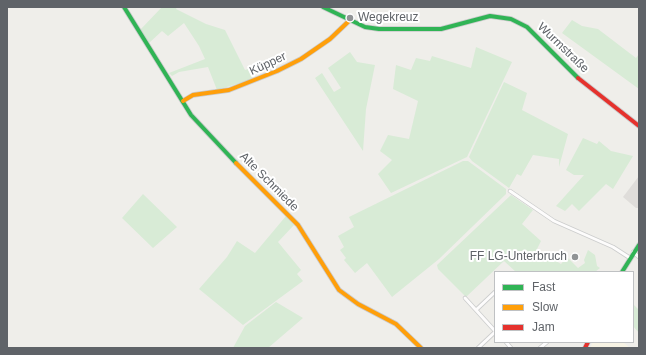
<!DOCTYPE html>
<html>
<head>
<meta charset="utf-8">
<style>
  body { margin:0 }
  #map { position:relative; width:646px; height:355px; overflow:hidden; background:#efeeea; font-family:Helvetica,sans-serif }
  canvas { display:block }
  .frame { position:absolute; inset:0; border:8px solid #5f6368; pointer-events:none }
  .legend { position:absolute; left:494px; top:271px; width:140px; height:72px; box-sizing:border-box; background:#fff; border:1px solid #bfc1c3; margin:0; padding:5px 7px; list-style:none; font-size:12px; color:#5f6368 }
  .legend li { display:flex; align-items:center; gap:8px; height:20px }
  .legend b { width:20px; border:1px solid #bfc1c3 }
</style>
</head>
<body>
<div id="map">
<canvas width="646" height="355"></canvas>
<div class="frame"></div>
<ul class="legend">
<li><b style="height:5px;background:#30b455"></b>Fast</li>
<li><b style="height:5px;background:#ff9f0a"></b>Slow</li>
<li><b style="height:5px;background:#e5322d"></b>Jam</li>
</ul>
</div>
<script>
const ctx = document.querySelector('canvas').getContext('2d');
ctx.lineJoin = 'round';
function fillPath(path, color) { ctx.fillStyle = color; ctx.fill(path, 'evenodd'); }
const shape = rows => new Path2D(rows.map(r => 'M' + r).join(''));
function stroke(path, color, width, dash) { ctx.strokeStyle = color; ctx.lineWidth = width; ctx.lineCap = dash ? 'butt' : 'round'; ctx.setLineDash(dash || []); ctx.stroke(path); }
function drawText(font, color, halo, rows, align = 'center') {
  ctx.font = font + ' Helvetica,sans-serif'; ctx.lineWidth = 4; ctx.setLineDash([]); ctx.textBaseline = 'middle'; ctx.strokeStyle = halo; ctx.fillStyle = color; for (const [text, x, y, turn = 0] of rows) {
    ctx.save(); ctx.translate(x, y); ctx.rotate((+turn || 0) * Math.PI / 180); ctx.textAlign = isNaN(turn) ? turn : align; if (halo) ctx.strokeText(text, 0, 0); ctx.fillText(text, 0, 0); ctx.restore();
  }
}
const commercial = shape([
  [593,342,623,342,630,348,590,348]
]);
const industrial = shape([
  [639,176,639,208,636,208,623,197]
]);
const green = shape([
  [162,7,177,7,176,9,206,24,225,30,245,70,248,69,253,79,217,90,208,67,179,72,172,76,169,73,205,59,199,46,184,23,168,36,162,31,149,43,140,30],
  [572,20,582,26,598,29,636,58,639,54,639,89,562,33],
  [476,47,512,62,467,157,391,193,378,174,392,160,380,151,388,135,409,139,418,101,393,89,396,65,411,70,416,58,430,61,432,56,471,68],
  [350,52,357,62,375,65,366,109,363,151,315,78,322,73,334,92,341,88,328,68],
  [504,82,527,93,522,110,568,134,559,167,559,159,533,155,521,176,517,174,509,188,472,161,469,157],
  [583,138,597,144,599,141,611,151,633,156,613,189,606,184,579,211,572,204,565,211,556,206,584,175,574,175,566,170],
  [463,161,468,161,506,189,506,194,439,259,392,297,367,263,355,273,344,260,346,258,340,250,344,247,338,236,354,227,349,217],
  [143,194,177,227,153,248,122,218],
  [511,195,533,210,522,224,541,241,537,249,561,264,567,257,578,268,585,263,584,260,588,250,595,255,597,266,600,268,595,272,516,272,504,261,466,297,438,269,437,265],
  [286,216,294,225,278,242,301,270,297,274,303,281,243,325,199,289,227,257,237,241,255,253],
  [276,302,303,318,268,348,233,348,245,326],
  [633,304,639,310,639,333,633,326]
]);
const street = shape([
  [510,191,554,221,613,247,630,258],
  [633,252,639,257],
  [465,298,495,331],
  [476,310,495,292],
  [506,342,511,348],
  [478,348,495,332],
  [540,348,547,342]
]);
const fast = shape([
  [124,7,191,115,236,163],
  [323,7,365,27,379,29,441,29,490,16,511,19,527,27,578,78],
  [622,272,639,245]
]);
const slow = shape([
  [183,101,193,95,229,90,277,71,301,59,330,39,350,20],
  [236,163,298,225,339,290,358,304,396,324,421,348]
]);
const jam = shape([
  [578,78,639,126],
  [585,348,588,342]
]);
const markers = [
  [350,18,4,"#919496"],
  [575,257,4,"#919496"]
];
const poiNames = [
  ["Wegekreuz",358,18],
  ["FF LG-Unterbruch",567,257,"right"]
];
const streetNames = [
  ["Wurmstraße",563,48,44],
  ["Küpper",268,64,-25],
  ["Alte Schmiede",269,182,45]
];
fillPath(commercial, '#f7f3e4');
fillPath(industrial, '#dfddda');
fillPath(green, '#d8ebd6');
stroke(street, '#cbcccc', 4.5);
stroke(fast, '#cacacb', 5.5);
stroke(slow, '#cacacb', 5.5);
stroke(jam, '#cacacb', 5.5);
stroke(street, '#fdfcfc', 3);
stroke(fast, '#30b455', 4);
stroke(slow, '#ff9f0a', 4);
stroke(jam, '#e5322d', 4);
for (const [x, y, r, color] of markers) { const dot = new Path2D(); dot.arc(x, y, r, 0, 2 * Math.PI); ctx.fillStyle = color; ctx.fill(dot); stroke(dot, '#fff', 1.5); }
drawText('12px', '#5f6368', '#fff', poiNames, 'left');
drawText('12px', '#5f6368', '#fff', streetNames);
</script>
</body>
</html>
